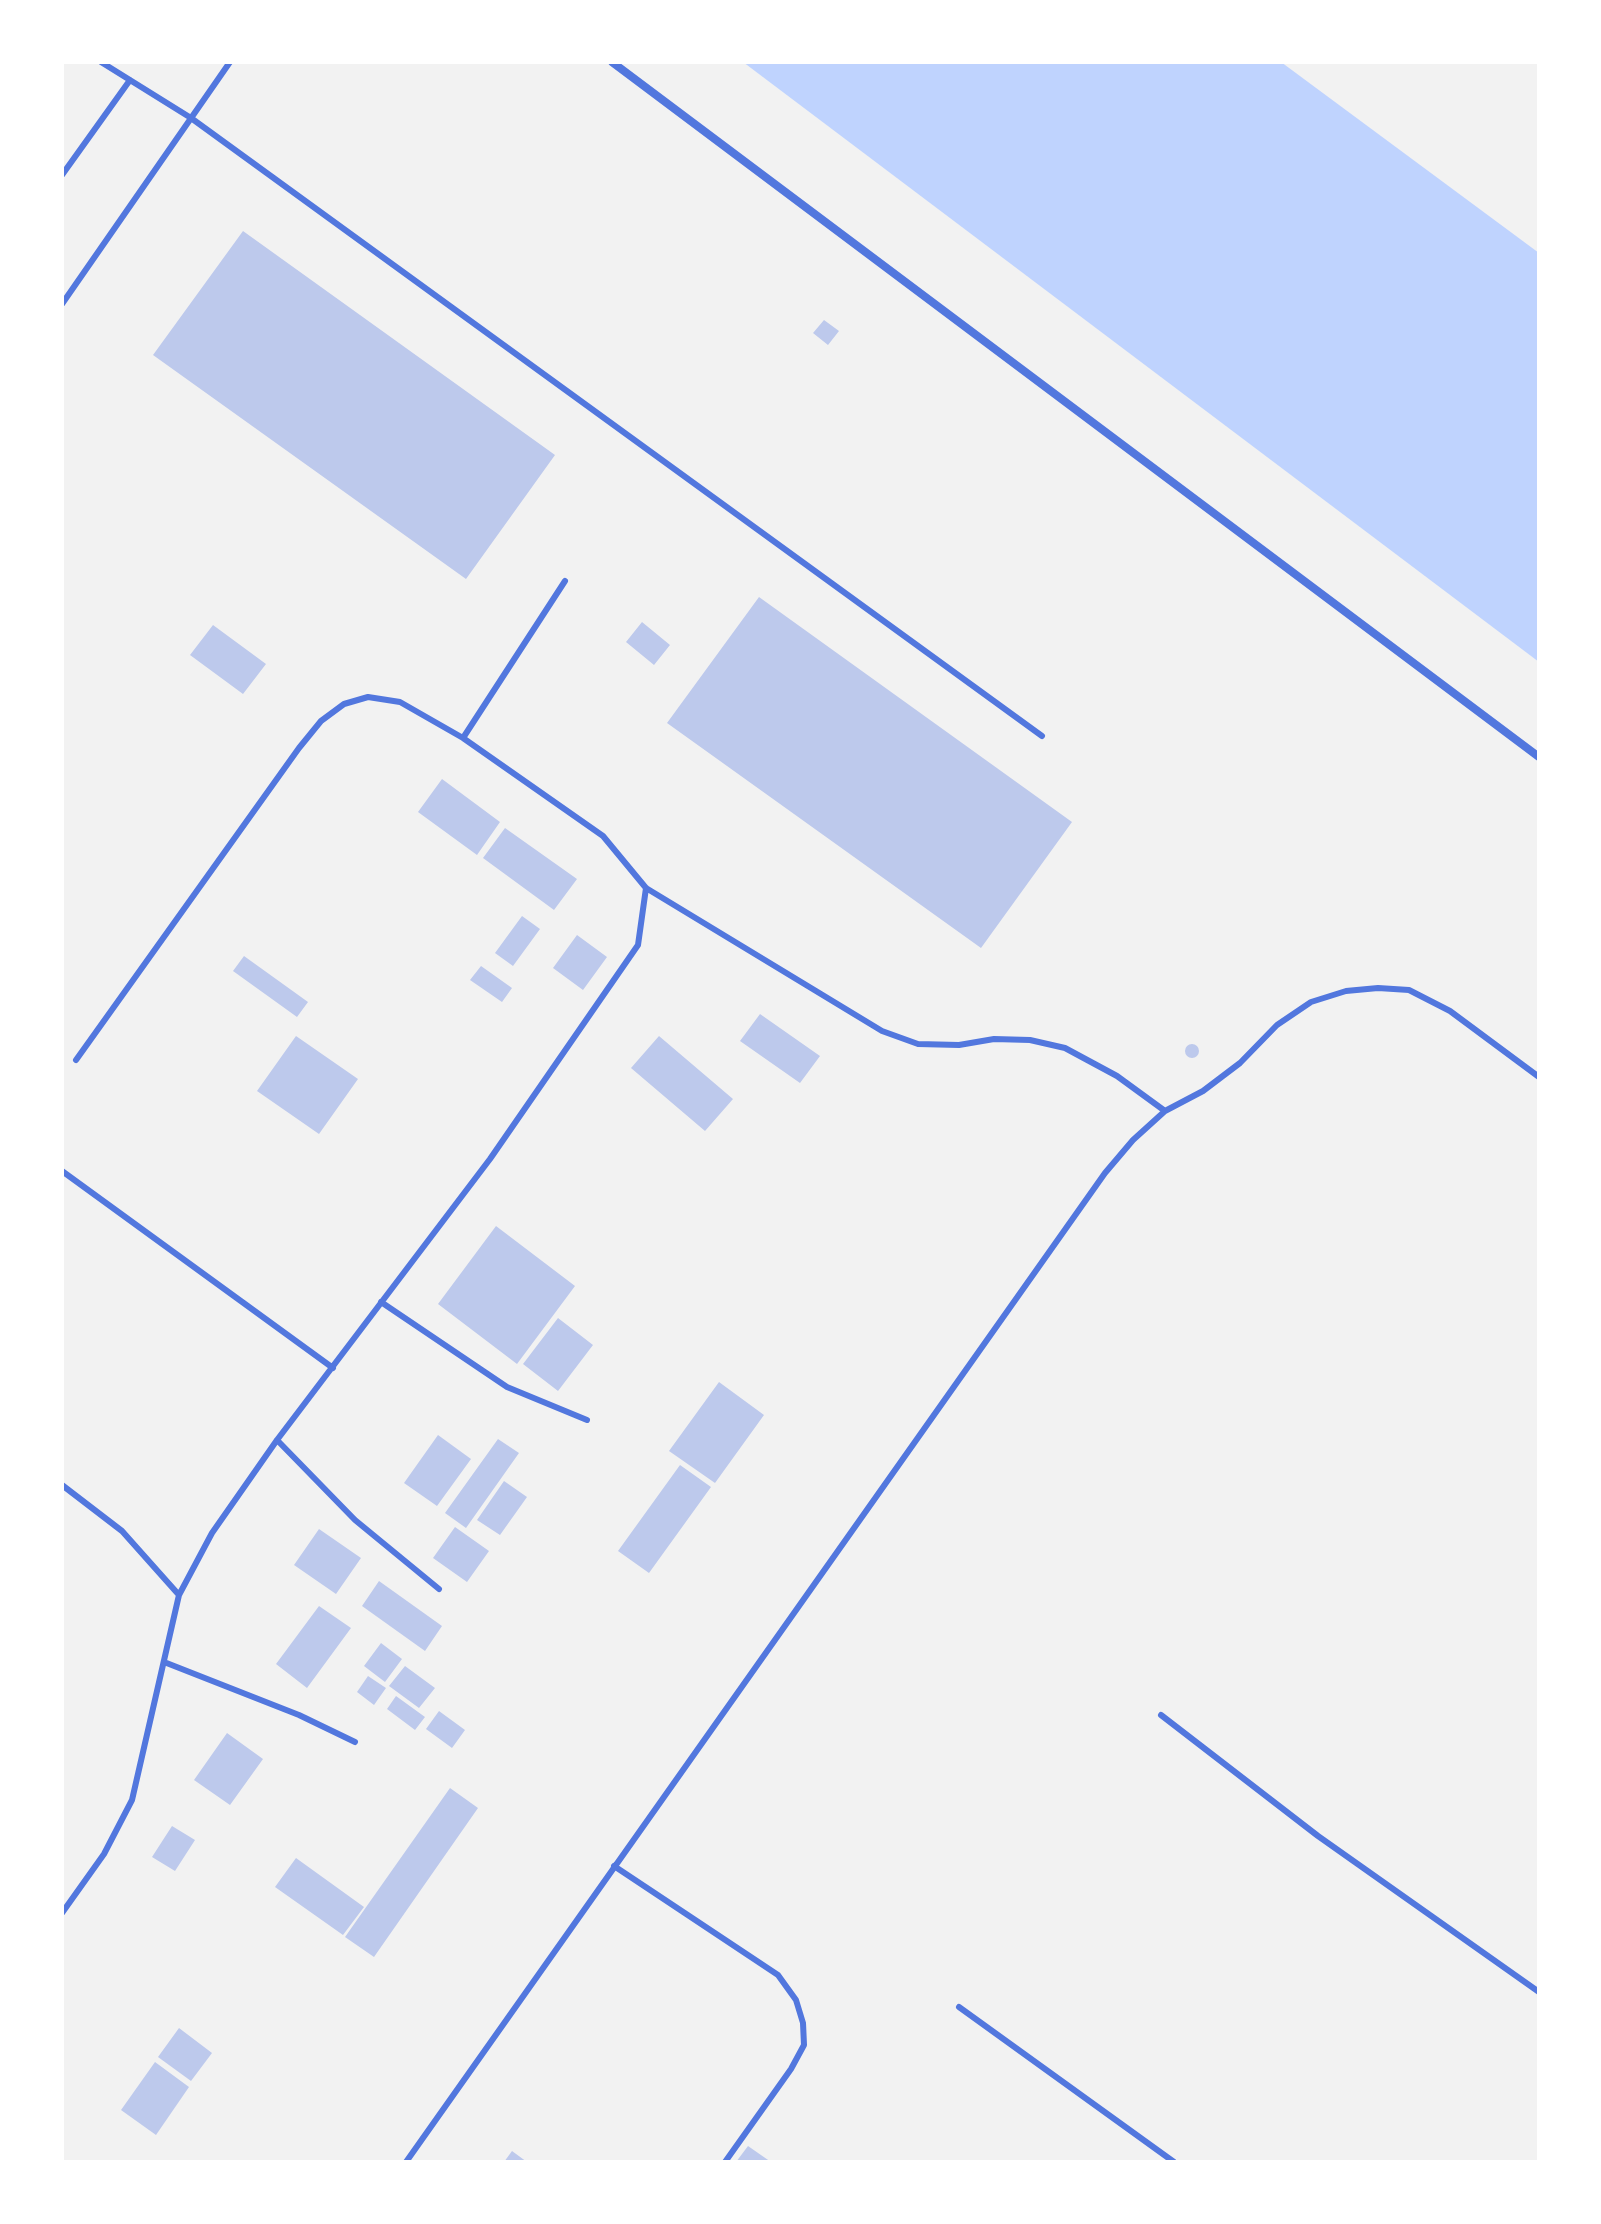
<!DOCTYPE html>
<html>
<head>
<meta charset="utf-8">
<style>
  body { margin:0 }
  #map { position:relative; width:1601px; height:2224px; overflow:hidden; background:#f2f2f2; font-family:Arial,sans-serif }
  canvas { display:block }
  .frame { position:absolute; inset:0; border:64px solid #fff; pointer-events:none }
</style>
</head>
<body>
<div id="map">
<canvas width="1601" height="2224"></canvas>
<div class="frame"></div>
</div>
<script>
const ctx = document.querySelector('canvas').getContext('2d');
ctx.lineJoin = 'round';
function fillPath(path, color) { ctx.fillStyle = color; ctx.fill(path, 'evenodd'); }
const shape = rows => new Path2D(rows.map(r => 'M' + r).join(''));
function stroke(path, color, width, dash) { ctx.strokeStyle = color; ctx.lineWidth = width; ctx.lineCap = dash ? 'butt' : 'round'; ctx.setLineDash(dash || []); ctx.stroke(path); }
const water = shape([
  [743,62,1281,62,1539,253,1539,662]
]);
const building = shape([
  [243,231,555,455,466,579,153,355],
  [824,320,839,331,828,345,813,333],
  [759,597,1072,822,981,948,667,723],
  [642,622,670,645,654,665,626,642],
  [213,625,266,664,243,694,190,655],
  [442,779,500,822,477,855,418,812],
  [505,828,577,879,554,910,483,858],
  [522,916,540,929,513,966,495,953],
  [577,935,607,957,583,990,553,968],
  [244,956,308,1002,297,1017,233,971],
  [481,966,512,988,502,1002,470,980],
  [760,1014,820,1056,800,1083,740,1041],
  [296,1036,358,1079,319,1134,257,1091],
  [659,1036,733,1099,705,1131,631,1068],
  '1185 1051a7 7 0 1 1 14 0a7 7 0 1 1-14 0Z',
  [496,1226,575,1286,517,1364,438,1304],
  [558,1318,593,1345,558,1391,523,1364],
  [719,1382,764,1415,715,1483,669,1451],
  [438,1435,471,1459,437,1506,404,1483],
  [498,1439,519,1453,466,1528,445,1513],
  [680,1465,711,1487,649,1573,618,1551],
  [504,1481,527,1497,500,1535,477,1520],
  [455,1527,489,1551,467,1582,433,1558],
  [319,1529,361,1558,336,1594,294,1565],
  [379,1581,442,1626,425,1651,362,1606],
  [319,1606,351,1628,307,1688,276,1664],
  [381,1643,402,1659,385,1682,364,1666],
  [405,1666,435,1688,419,1708,389,1686],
  [368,1676,386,1688,374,1705,357,1692],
  [396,1696,425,1717,415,1730,387,1709],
  [439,1711,465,1730,452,1748,426,1729],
  [227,1733,263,1759,230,1805,194,1780],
  [450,1788,478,1808,374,1957,345,1937],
  [172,1826,195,1840,175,1871,152,1857],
  [296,1858,364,1907,343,1935,275,1887],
  [179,2028,212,2053,191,2081,158,2057],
  [155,2062,189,2087,156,2135,121,2110],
  [748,2146,771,2162,736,2162],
  [512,2151,527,2162,504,2162]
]);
const service = shape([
  [101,62,191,118,1042,736],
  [62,175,130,80],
  [62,304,230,62],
  [463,738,565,581],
  [76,1060,299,748,321,721,344,704,368,697,400,702,463,738,603,836,646,888,882,1031,918,1044,959,1045,994,1039,1030,1040,1065,1048,1117,1076,1165,1111],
  [62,1171,333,1368],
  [381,1302,507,1387,587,1420],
  [277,1440,355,1520,439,1589],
  [62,1485,122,1531,179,1595,212,1533,277,1440,490,1159,638,945,646,888],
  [164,1662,299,1715,355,1742],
  [1161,1715,1318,1836,1539,1992],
  [614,1866,778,1975,796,2000,803,2023,804,2045,791,2069,725,2162],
  [62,1913,104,1854,132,1800,179,1595],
  [959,2007,1174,2162],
  [406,2162,1105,1173,1133,1140,1165,1111,1203,1091,1240,1063,1277,1025,1311,1002,1346,991,1378,988,1409,990,1450,1011,1539,1077]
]);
const minor = shape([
  [612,62,1539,757]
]);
fillPath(water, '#bfd3fe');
fillPath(building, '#bdc9ec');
stroke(service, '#5277de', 6);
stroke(minor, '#5277de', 8);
</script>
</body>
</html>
